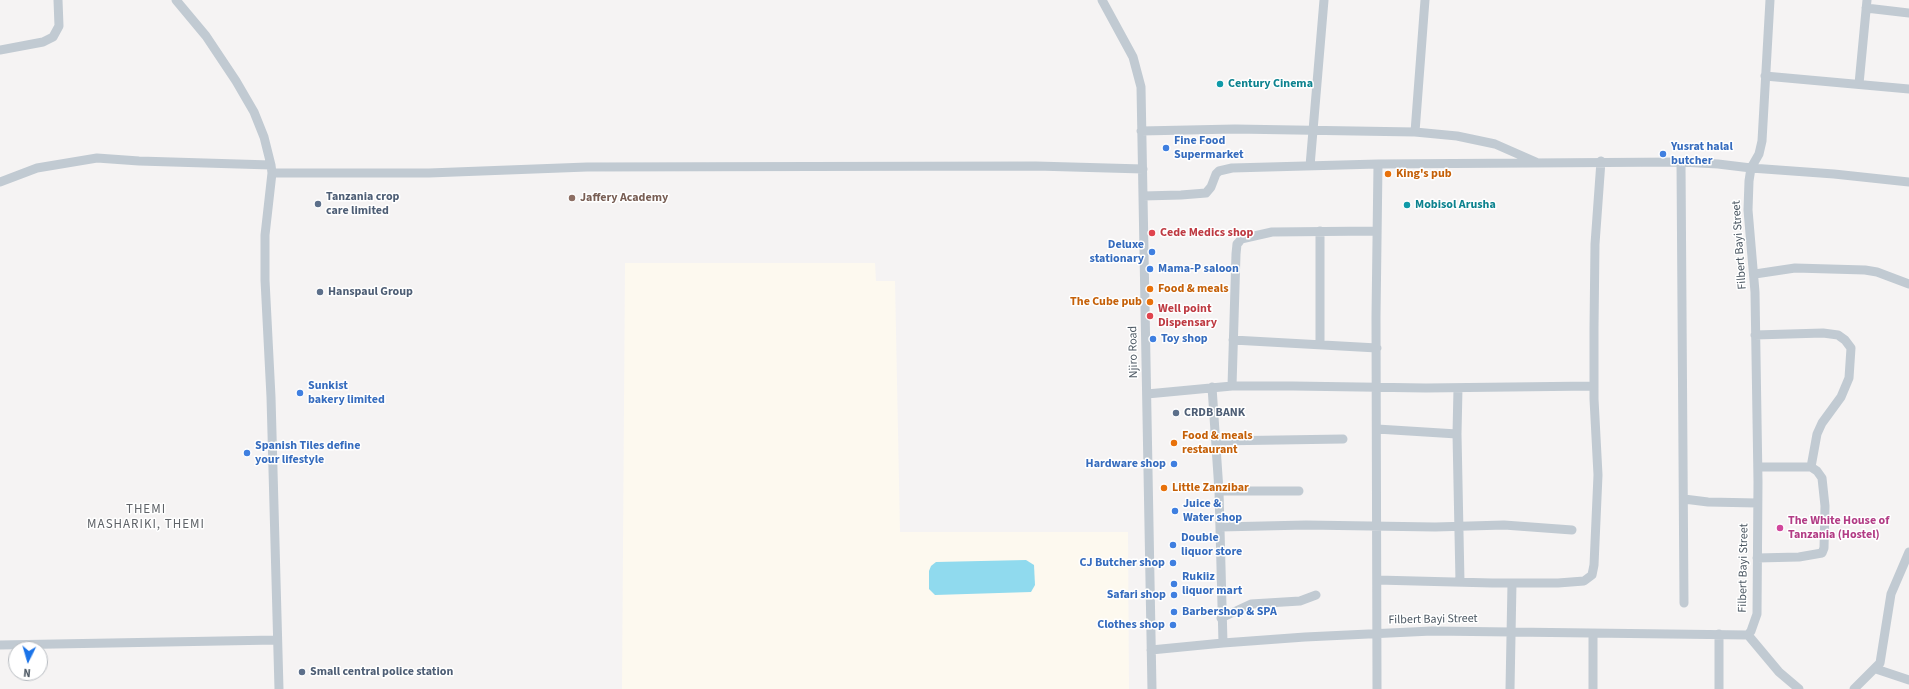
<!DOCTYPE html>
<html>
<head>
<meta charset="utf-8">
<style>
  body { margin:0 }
  #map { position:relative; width:1909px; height:689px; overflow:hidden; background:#f5f3f3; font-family:"Source Sans 3",sans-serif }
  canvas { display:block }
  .north { position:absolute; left:8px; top:641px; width:40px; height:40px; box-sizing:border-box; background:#fff; border:1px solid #b7bbc0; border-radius:50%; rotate:185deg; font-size:11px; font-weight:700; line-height:16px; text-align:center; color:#4a5661 }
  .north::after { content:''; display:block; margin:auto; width:14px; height:18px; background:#1a73e8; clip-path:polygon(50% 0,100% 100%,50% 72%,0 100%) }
</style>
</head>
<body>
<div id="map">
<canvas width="1909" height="689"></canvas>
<div class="north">N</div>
</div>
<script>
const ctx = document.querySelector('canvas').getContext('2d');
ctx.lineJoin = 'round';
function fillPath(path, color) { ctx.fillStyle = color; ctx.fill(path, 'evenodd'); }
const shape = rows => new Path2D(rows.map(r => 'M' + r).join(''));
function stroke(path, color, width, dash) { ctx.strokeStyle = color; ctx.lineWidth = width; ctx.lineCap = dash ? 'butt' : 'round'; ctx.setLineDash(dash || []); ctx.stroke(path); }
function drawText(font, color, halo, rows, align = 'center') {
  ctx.font = font + ' "Source Sans 3",sans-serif'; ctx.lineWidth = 3; ctx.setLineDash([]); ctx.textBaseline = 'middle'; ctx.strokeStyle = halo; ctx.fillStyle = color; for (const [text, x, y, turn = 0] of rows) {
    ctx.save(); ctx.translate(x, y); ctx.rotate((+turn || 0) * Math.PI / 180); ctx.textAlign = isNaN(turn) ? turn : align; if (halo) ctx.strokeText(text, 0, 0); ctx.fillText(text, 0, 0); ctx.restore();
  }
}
const commercial = shape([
  [625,263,875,263,876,281,895,281,900,532,1128,532,1129,689,622,689]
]);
const water = shape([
  [1026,560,1034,565,1035,585,1031,592,935,595,929,589,929,571,931,566,936,562]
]);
const minor = shape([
  [176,0,206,36,236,81,254,112,264,137,271,165,272,173,265,235,265,280,271,397,279,689],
  [1102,0,1133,57,1141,87,1152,689],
  [1866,8,1909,13],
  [0,50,43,42,53,37,59,26,58,0],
  [1765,76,1909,89],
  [1859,84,1867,0],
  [1141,131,1235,129,1415,132,1457,136,1495,144,1536,162],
  [1415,132,1425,0],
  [1681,162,1684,603],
  [1310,166,1324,0],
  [272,173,429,173,587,167,1036,166,1143,169],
  [0,182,37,168,97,158,139,161,271,165],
  [1143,196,1181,195,1206,193,1211,187,1216,174,1219,171,1232,168,1378,164,1681,162,1718,164,1751,168,1834,174,1909,182],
  [1755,274,1795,268,1865,270,1877,272,1909,284],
  [1755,335,1823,333,1838,335,1845,340,1851,348,1849,378,1841,397,1822,423,1817,434,1811,467],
  [1233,340,1377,348],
  [1320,344,1320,231],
  [1232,386,1236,254,1237,244,1239,242,1241,239,1272,232,1377,231],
  [1212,387,1219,491,1223,643],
  [1458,388,1457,434,1460,582],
  [1147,394,1232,386,1293,386,1426,388,1594,386],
  [1377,429,1457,434],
  [1216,441,1343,439],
  [1219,491,1299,491],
  [1684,499,1708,502,1757,503],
  [1220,527,1306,525,1435,527,1504,525,1572,530],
  [1757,558,1799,557,1822,553,1824,548,1825,506,1822,478,1817,471,1811,467,1758,467],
  [1377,580,1492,583,1558,583,1584,581,1592,575,1594,565,1598,475,1594,399,1594,328,1595,244,1601,161],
  [1221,618,1251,604,1300,601,1316,595],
  [1719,634,1719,689],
  [1748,635,1779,672,1799,689],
  [0,645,276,640],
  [1151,650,1223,643,1305,637,1432,631,1748,635,1751,631,1757,614,1758,482,1755,292,1748,210,1749,181,1751,168,1759,154,1762,141,1770,0],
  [1876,669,1909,680],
  [1377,689,1376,317,1378,164],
  [1510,689,1512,583],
  [1593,689,1593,634],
  [1854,689,1880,663,1891,594,1909,552]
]);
const markers = [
  [1220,84,4,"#0f9aa8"],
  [1166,148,4,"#3f7fe0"],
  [1663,154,4,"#3f7fe0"],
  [1388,174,4,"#e8710a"],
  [572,198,4,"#8d6e63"],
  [318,204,4,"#5c6f8a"],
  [1407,205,4,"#0f9aa8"],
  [1152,233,4,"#e0444e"],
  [1152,252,4,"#3f7fe0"],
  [1150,269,4,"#3f7fe0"],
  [1150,289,4,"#e8710a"],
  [320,292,4,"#5c6f8a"],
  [1150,302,4,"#e8710a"],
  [1150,316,4,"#e0444e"],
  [1153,339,4,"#3f7fe0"],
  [300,393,4,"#3f7fe0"],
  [1176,413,4,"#5c6f8a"],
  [1174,443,4,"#e8710a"],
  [247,453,4,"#3f7fe0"],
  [1174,464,4,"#3f7fe0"],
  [1164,488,4,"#e8710a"],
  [1175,511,4,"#3f7fe0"],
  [1780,528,4,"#d1479c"],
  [1173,545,4,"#3f7fe0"],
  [1173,563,4,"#3f7fe0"],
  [1174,584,4,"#3f7fe0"],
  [1174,595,4,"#3f7fe0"],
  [1174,612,4,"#3f7fe0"],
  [1173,625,4,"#3f7fe0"],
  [302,672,4,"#5c6f8a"]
];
const cultureNames = [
  ["Century Cinema",1228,84],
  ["Mobisol Arusha",1415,205]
];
const shopNames = [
  ["Fine Food",1174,141],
  ["Supermarket",1174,155],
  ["Yusrat halal",1671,147],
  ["butcher",1671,161],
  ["Deluxe",1144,245,"right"],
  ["stationary",1144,259,"right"],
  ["Mama-P saloon",1158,269],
  ["Toy shop",1161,339],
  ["Sunkist",308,386],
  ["bakery limited",308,400],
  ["Spanish Tiles define",255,446],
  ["your lifestyle",255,460],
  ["Hardware shop",1166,464,"right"],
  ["Juice &",1183,504],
  ["Water shop",1183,518],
  ["Double",1181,538],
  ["liquor store",1181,552],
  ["CJ Butcher shop",1165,563,"right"],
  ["Rukiiz",1182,577],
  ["liquor mart",1182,591],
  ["Safari shop",1166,595,"right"],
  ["Barbershop & SPA",1182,612],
  ["Clothes shop",1165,625,"right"]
];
const foodNames = [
  ["King's pub",1396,174],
  ["Food & meals",1158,289],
  ["The Cube pub",1142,302,"right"],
  ["Food & meals",1182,436],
  ["restaurant",1182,450],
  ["Little Zanzibar",1172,488]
];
const serviceNames = [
  ["Tanzania crop",326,197],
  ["care limited",326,211],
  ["Hanspaul Group",328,292],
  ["CRDB BANK",1184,413],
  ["Small central police station",310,672]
];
const educationNames = [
  ["Jaffery Academy",580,198]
];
const healthNames = [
  ["Cede Medics shop",1160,233],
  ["Well point",1158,309],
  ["Dispensary",1158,323]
];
const streetNames = [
  ["Filbert Bayi Street",1740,245,-94],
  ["Njiro Road",1134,352,-91],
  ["Filbert Bayi Street",1744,568,-89],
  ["Filbert Bayi Street",1433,620,-1]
];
const hotelNames = [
  ["The White House of",1788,521],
  ["Tanzania (Hostel)",1788,535]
];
const neighbourhoodNames = [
  ["THEMI",146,510],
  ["MASHARIKI, THEMI",146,525]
];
fillPath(commercial, '#fdf9ef');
fillPath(water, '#90daee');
stroke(minor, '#c1cad2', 9);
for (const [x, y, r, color] of markers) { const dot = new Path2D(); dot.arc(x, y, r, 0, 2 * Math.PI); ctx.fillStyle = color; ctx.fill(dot); stroke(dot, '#fff', 1.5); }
drawText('bold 12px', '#0d838f', '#fff', cultureNames, 'left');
drawText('bold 12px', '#366cbe', '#fff', shopNames, 'left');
drawText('bold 12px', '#c56008', '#fff', foodNames, 'left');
drawText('bold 12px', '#4e5e75', '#fff', serviceNames, 'left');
drawText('bold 12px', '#785e54', '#fff', educationNames, 'left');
drawText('bold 12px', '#be3a42', '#fff', healthNames, 'left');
drawText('12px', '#4a5661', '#fff', streetNames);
drawText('bold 12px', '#b23c85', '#fff', hotelNames, 'left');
ctx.letterSpacing = '1px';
drawText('13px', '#5f6368', '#fff', neighbourhoodNames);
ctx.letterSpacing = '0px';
</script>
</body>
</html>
